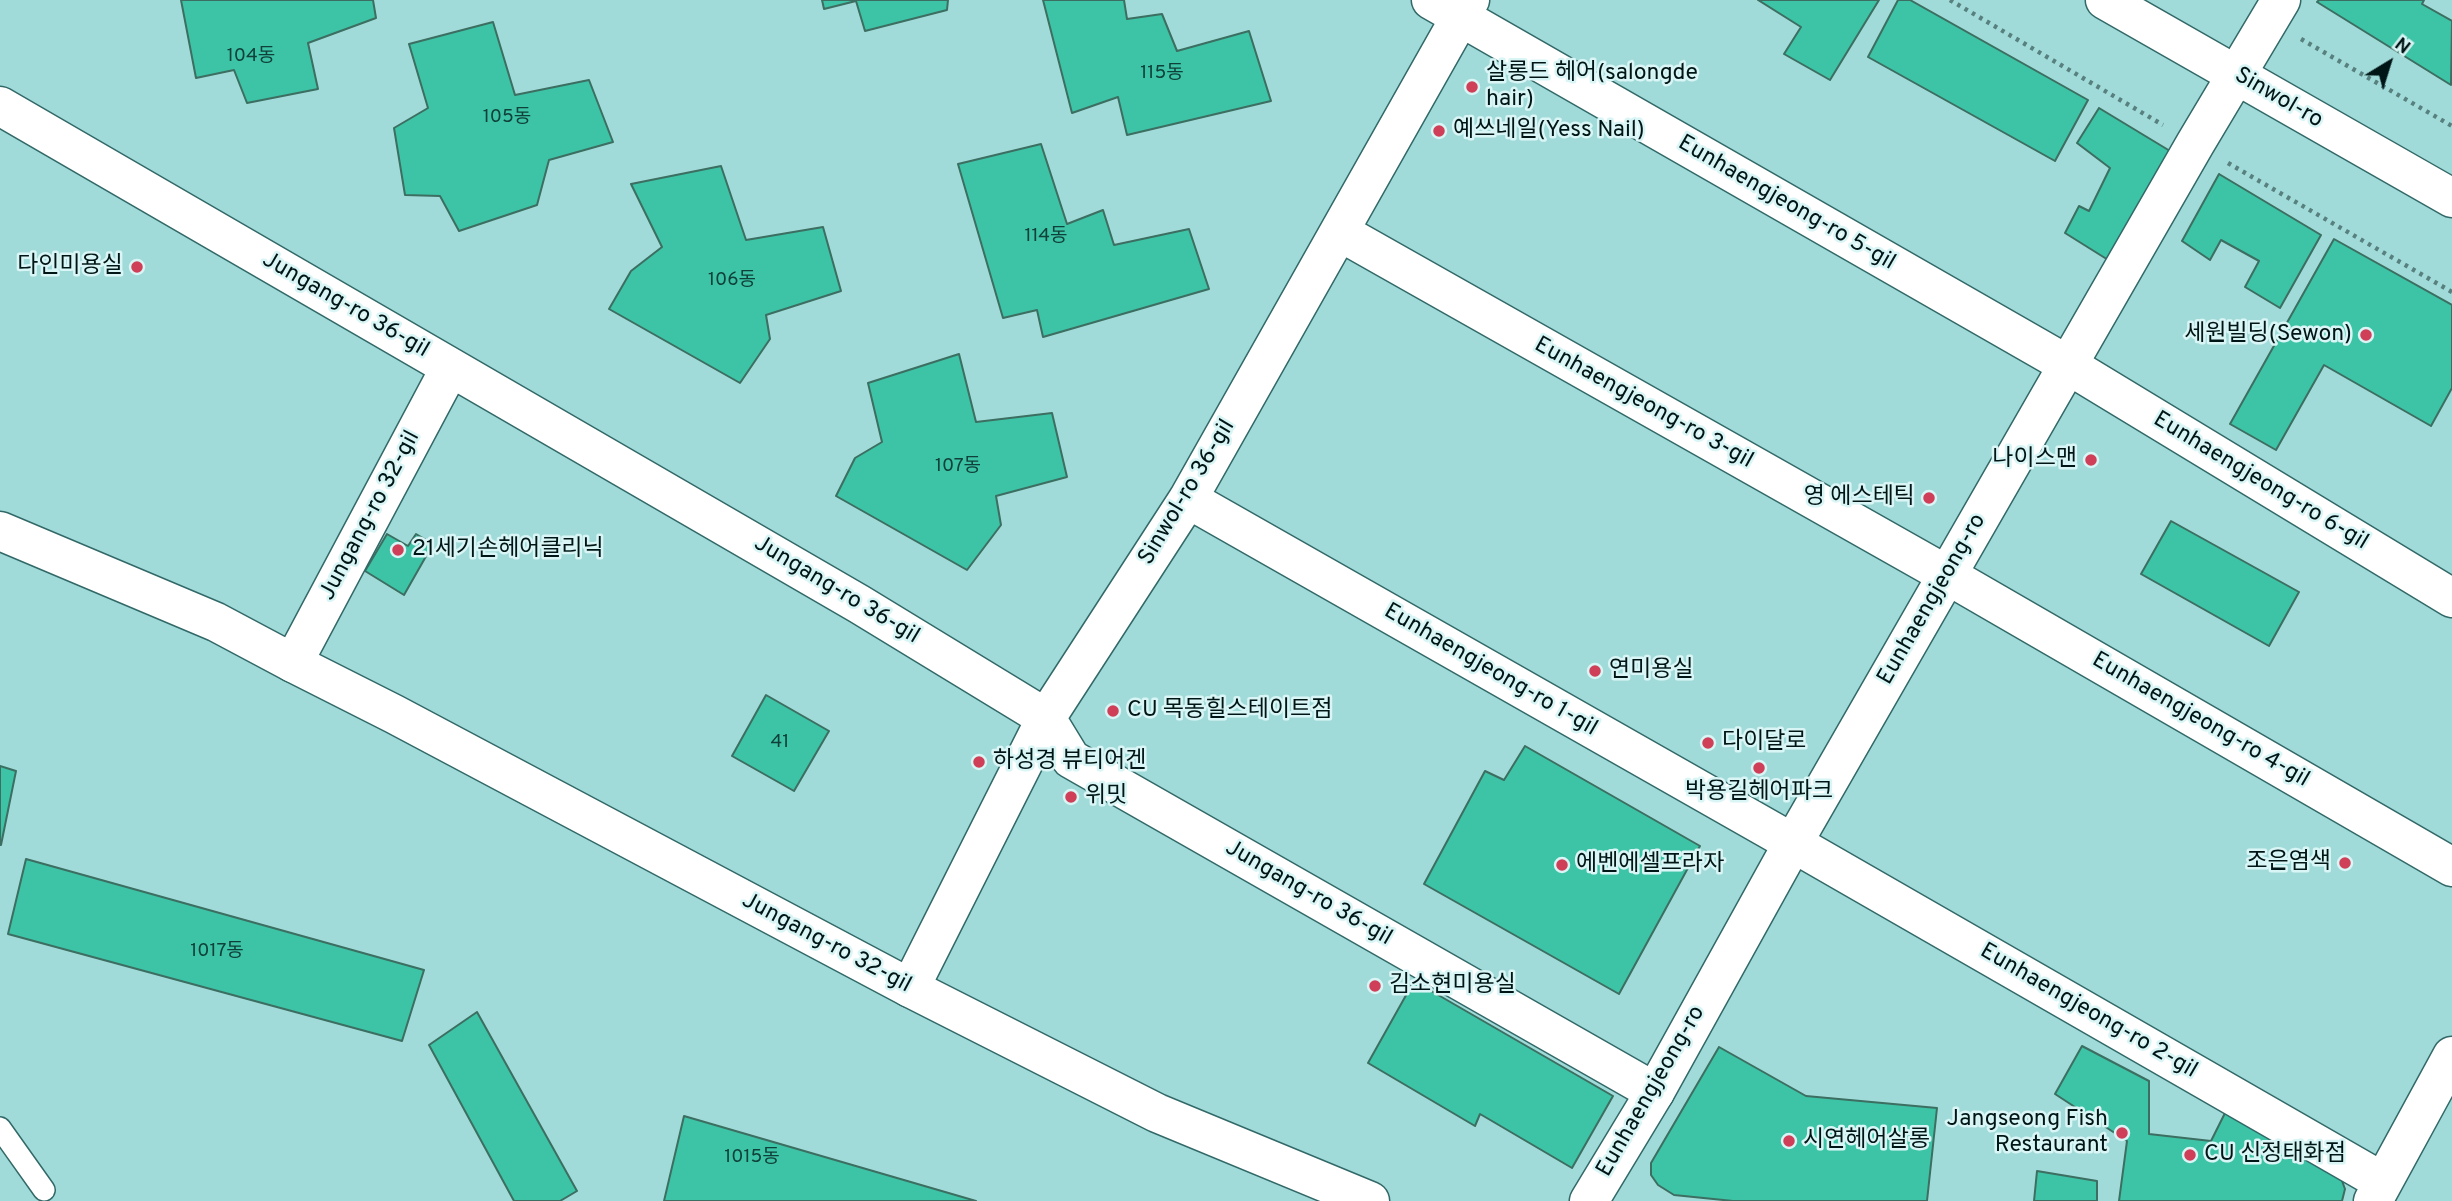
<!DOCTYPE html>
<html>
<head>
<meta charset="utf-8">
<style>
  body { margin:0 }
  #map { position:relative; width:2452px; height:1201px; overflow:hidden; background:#a1dbd9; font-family:Overpass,sans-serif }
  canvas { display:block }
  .north { position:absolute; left:2354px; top:28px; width:70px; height:70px; -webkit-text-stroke:5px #d9f5f5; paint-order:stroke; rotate:38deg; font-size:19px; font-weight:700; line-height:28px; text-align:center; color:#001515 }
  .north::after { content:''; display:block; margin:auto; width:24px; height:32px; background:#001515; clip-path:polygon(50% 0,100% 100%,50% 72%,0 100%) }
</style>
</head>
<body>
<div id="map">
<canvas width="2452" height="1201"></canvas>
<div class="north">N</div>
</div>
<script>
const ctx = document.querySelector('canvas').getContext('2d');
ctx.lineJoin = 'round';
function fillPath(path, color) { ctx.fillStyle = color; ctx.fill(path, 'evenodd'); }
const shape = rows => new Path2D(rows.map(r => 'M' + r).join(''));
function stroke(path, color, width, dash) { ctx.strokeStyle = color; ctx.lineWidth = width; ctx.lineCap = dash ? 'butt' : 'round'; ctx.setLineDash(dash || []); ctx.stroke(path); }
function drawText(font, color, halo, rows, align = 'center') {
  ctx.font = font + ' Overpass,"Noto Sans KR",sans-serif'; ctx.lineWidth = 5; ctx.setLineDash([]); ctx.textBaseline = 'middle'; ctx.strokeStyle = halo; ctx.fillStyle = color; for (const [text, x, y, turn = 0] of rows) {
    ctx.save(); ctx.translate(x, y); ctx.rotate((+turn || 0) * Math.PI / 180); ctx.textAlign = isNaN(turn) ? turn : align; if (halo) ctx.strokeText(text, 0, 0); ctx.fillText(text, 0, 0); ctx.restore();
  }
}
const building = shape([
  [181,0,373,0,376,18,308,43,318,89,247,103,234,70,196,78,181,0],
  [822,0,948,0,947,10,865,31,856,1,824,9,822,0],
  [1043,0,1124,0,1127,19,1162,14,1177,51,1249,31,1271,101,1127,135,1118,97,1072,113,1043,0],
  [1758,0,1879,0,1830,80,1784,54,1801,27,1758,0],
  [1898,0,1910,0,2088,100,2055,161,1868,57,1898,0],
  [2319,0,2424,0,2422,4,2452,21,2451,85,2317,2,2319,0],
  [493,22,515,95,589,80,613,142,549,160,537,205,459,231,440,196,405,195,394,128,428,108,409,44,493,22],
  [2099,108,2175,154,2113,263,2065,233,2079,206,2089,211,2110,168,2077,143,2099,108],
  [1041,144,1067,224,1103,210,1114,245,1189,229,1209,289,1043,337,1037,310,1003,318,958,164,1041,144],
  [721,166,746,240,823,227,841,291,766,315,770,339,740,383,609,309,631,271,662,247,631,184,721,166],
  [2219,174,2321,235,2280,308,2245,287,2259,261,2221,240,2210,260,2182,241,2219,174],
  [2334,239,2452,305,2452,388,2431,426,2324,365,2276,450,2230,424,2334,239],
  [959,354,976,422,1052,413,1067,477,996,496,1001,525,967,570,836,496,855,458,882,442,868,383,959,354],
  [2171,521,2299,592,2269,646,2141,574,2171,521],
  [387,534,408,546,416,534,433,544,404,595,365,571,387,534],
  [766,695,829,731,794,791,732,756,766,695],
  [1525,746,1700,846,1619,994,1424,884,1485,771,1504,780,1525,746],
  [0,766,16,771,1,845,0,845,0,766],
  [26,859,424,970,402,1041,8,934,26,859],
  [1414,981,1613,1096,1572,1168,1480,1114,1475,1126,1368,1063,1414,981],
  [477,1012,577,1191,560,1201,514,1201,429,1045,477,1012],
  [2082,1046,2149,1081,2149,1134,2211,1141,2226,1111,2341,1178,2345,1189,2342,1201,2119,1201,2127,1141,2055,1094,2082,1046],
  [1719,1047,1806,1096,1937,1108,1927,1201,1733,1201,1674,1195,1658,1185,1651,1175,1651,1163,1719,1047],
  [684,1116,976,1201,664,1201,684,1116],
  [2037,1171,2097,1181,2097,1201,2034,1201,2037,1171]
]);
const path = shape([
  [1950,0,2163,125],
  [2301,39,2452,126],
  [2228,163,2452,292]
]);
const service = shape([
  [0,1128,44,1190]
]);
const minor = shape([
  [1431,0,2068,365,2452,598],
  [0,106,859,604,1046,718,1071,759,1655,1092],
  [1340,232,1947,575,2452,867],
  [1188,499,1793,843,2383,1182],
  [293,663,450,368],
  [910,988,1046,718,1188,499,1470,0],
  [2373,1201,2452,1056]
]);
const tertiary = shape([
  [0,531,216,622,293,663,394,714,910,988,1157,1113,1370,1201],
  [1589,1201,1655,1092,1793,843,2195,144,2281,0]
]);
const secondary = shape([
  [2105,0,2452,198]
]);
const markers = [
  [1472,87,7,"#cf3f58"],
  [1439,131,7,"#cf3f58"],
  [137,267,7,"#cf3f58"],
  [2366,335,7,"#cf3f58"],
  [2091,460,7,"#cf3f58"],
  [1929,498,7,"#cf3f58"],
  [398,550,7,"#cf3f58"],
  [1595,671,7,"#cf3f58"],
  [1113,711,7,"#cf3f58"],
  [1708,743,7,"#cf3f58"],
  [979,762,7,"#cf3f58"],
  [1759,768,7,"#cf3f58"],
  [1071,797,7,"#cf3f58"],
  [2345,863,7,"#cf3f58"],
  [1562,865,7,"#cf3f58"],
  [1375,986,7,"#cf3f58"],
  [2122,1133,7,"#cf3f58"],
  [1789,1141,7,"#cf3f58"],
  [2190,1155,7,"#cf3f58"]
];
const numberNames = [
  ["104동",251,57],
  ["115동",1162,74],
  ["105동",507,118],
  ["114동",1046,237],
  ["106동",732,281],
  ["107동",958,467],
  ["41",780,743],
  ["1017동",217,952],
  ["1015동",752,1158]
];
const poiNames = [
  ["살롱드 헤어(salongde",1486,74],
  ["hair)",1486,100],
  ["예쓰네일(Yess Nail)",1453,131],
  ["다인미용실",123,267,"right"],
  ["세원빌딩(Sewon)",2352,335,"right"],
  ["나이스맨",2077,460,"right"],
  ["영 에스테틱",1915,498,"right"],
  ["21세기손헤어클리닉",412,550],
  ["연미용실",1609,671],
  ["CU 목동힐스테이트점",1127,711],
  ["다이달로",1722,743],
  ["하성경 뷰티어겐",993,762],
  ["박용길헤어파크",1759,793,"center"],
  ["위밋",1085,797],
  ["조은염색",2331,863,"right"],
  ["에벤에셀프라자",1576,865],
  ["김소현미용실",1389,986],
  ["Jangseong Fish",2108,1120,"right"],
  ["Restaurant",2108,1146,"right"],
  ["시연헤어살롱",1803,1141],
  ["CU 신정태화점",2204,1155]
];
const streetNames = [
  ["Sinwol-ro",2278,99,30],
  ["Eunhaengjeong-ro 5-gil",1786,204,30],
  ["Jungang-ro 36-gil",345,306,30],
  ["Eunhaengjeong-ro 3-gil",1643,404,29],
  ["Eunhaengjeong-ro 6-gil",2260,482,31],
  ["Sinwol-ro 36-gil",1188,493,-59],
  ["Jungang-ro 32-gil",371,516,-62],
  ["Jungang-ro 36-gil",836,591,31],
  ["Eunhaengjeong-ro",1933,600,-60],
  ["Eunhaengjeong-ro 1-gil",1490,671,30],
  ["Eunhaengjeong-ro 4-gil",2200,721,30],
  ["Jungang-ro 36-gil",1308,894,30],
  ["Jungang-ro 32-gil",826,944,28],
  ["Eunhaengjeong-ro 2-gil",2088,1012,30],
  ["Eunhaengjeong-ro",1652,1092,-60]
];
fillPath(building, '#3dc3a5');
stroke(building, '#3c6e61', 2);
stroke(service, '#326968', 24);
stroke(minor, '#326968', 41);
stroke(tertiary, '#326968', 41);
stroke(secondary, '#326968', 41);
stroke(path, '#57807f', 4.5, [3.5, 5]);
stroke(service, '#fff', 21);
stroke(minor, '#fff', 38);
stroke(tertiary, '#fff', 38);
stroke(secondary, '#fff', 38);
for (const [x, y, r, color] of markers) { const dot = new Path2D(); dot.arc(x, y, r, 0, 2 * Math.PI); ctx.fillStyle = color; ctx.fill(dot); stroke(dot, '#d9f5f5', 2.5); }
drawText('19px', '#0f4039', null, numberNames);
drawText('23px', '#001515', '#d9f5f5', poiNames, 'left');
drawText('23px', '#001515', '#d9f5f5', streetNames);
</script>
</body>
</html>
